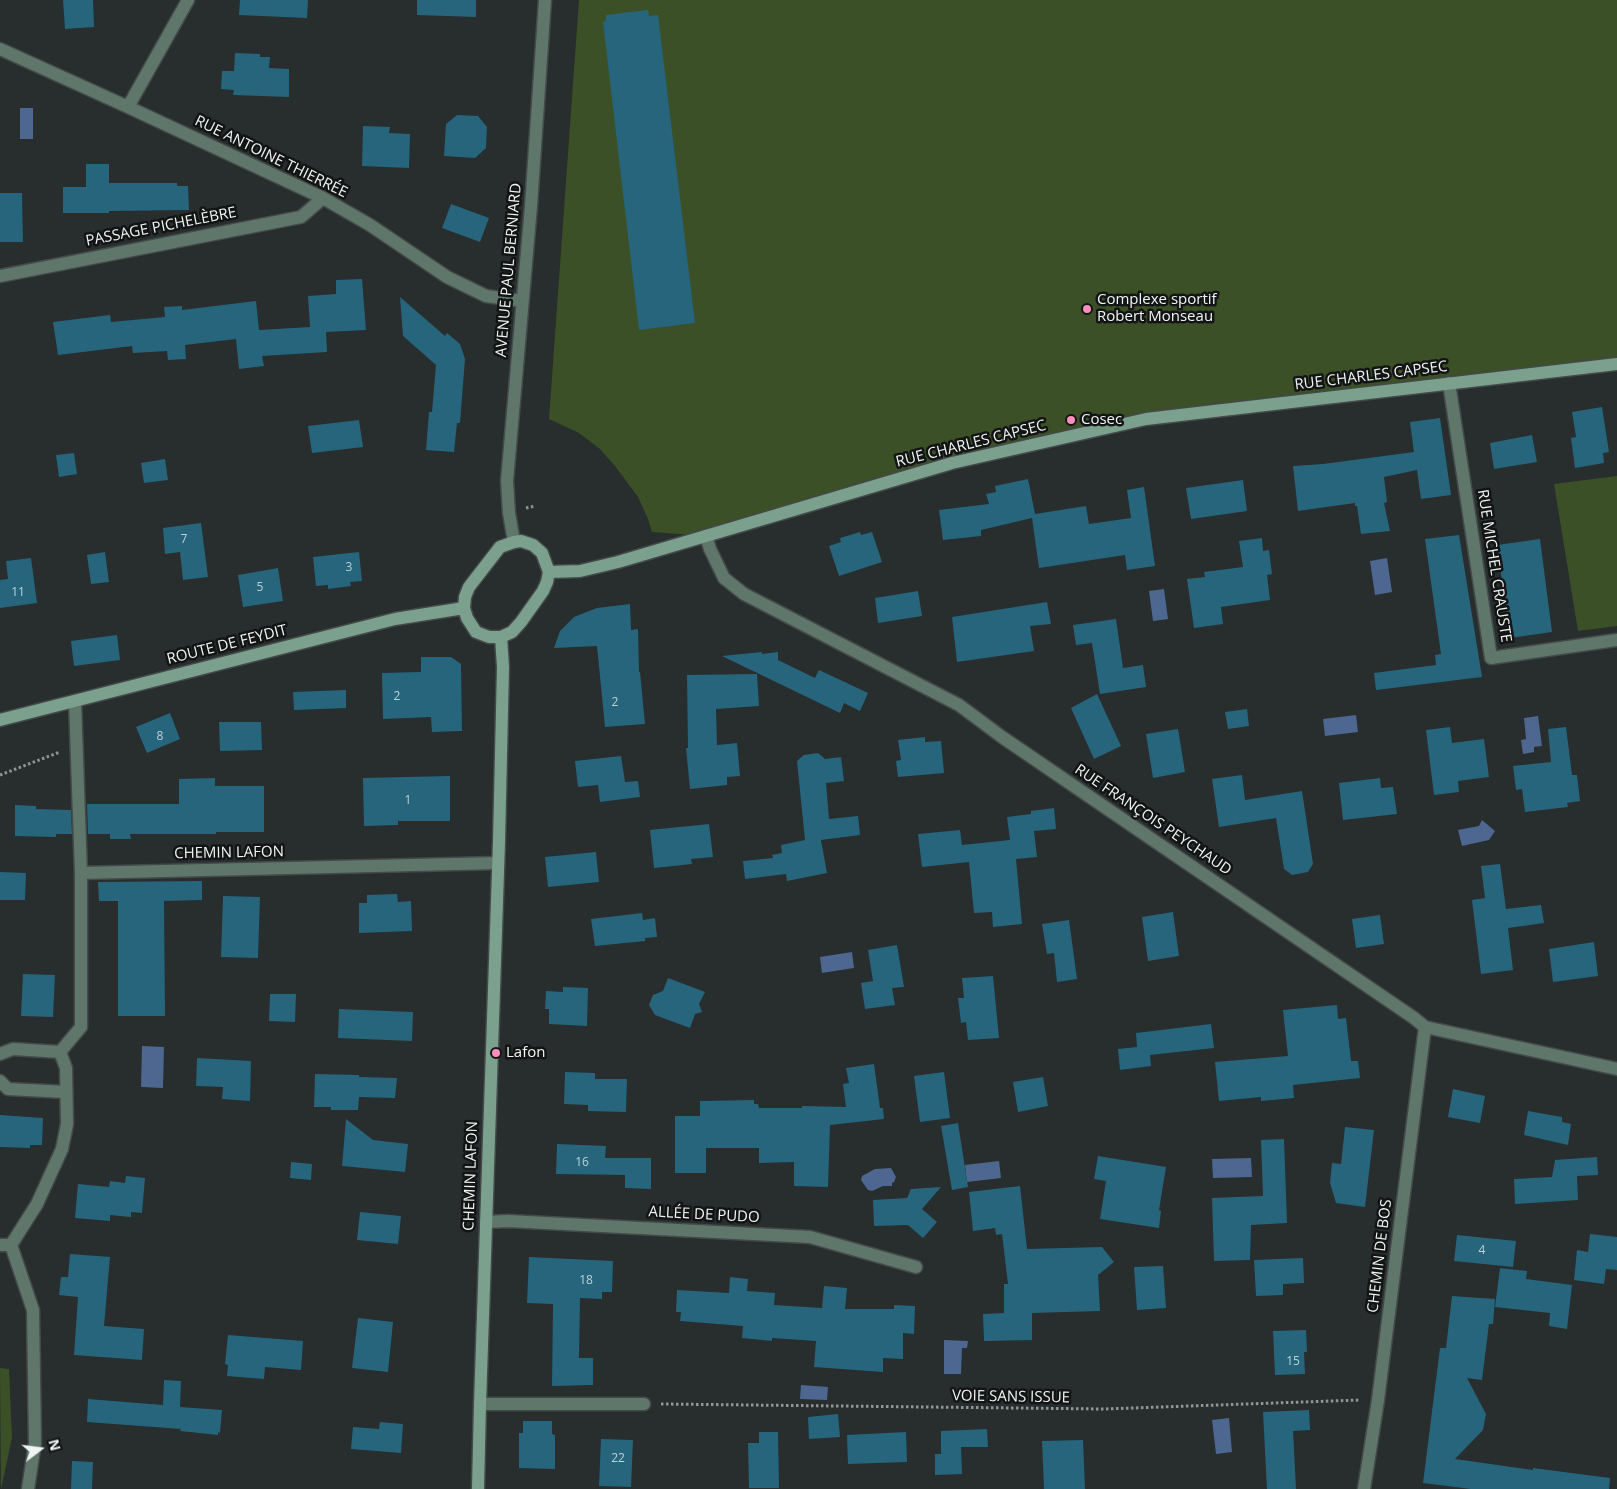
<!DOCTYPE html>
<html>
<head>
<meta charset="utf-8">
<style>
  body { margin:0 }
  #map { position:relative; width:1617px; height:1489px; overflow:hidden; background:#282d2d; font-family:"Open Sans",sans-serif }
  canvas { display:block }
  .north { position:absolute; left:15px; top:1424px; width:50px; height:50px; -webkit-text-stroke:4px #131515; paint-order:stroke; rotate:75deg; font-size:14px; font-weight:700; line-height:20px; text-align:center; color:#f1f4f4 }
  .north::after { content:''; display:block; margin:auto; width:18px; height:22px; background:#f1f4f4; clip-path:polygon(50% 0,100% 100%,50% 72%,0 100%) }
</style>
</head>
<body>
<div id="map">
<canvas width="1617" height="1489"></canvas>
<div class="north">N</div>
</div>
<script>
const ctx = document.querySelector('canvas').getContext('2d');
ctx.lineJoin = 'round';
function fillPath(path, color) { ctx.fillStyle = color; ctx.fill(path, 'evenodd'); }
const shape = rows => new Path2D(rows.map(r => 'M' + r).join(''));
function stroke(path, color, width, dash) { ctx.strokeStyle = color; ctx.lineWidth = width; ctx.lineCap = dash ? 'butt' : 'round'; ctx.setLineDash(dash || []); ctx.stroke(path); }
function drawText(font, color, halo, rows, align = 'center') {
  ctx.font = font + ' "Open Sans",sans-serif'; ctx.lineWidth = 5; ctx.setLineDash([]); ctx.textBaseline = 'middle'; ctx.strokeStyle = halo; ctx.fillStyle = color; for (const [text, x, y, turn = 0] of rows) {
    ctx.save(); ctx.translate(x, y); ctx.rotate((+turn || 0) * Math.PI / 180); ctx.textAlign = isNaN(turn) ? turn : align; if (halo) ctx.strokeText(text, 0, 0); ctx.fillText(text, 0, 0); ctx.restore();
  }
}
const green = shape([
  [579,0,1617,0,1617,364,1146,419,952,463,706,536,652,532,648,519,638,497,615,466,600,449,579,433,549,419],
  [1617,476,1617,626,1578,631,1554,484],
  [0,1368,9,1369,12,1438,1,1489]
]);
const water = shape([
  [20,108,33,108,33,139,20,139],
  [1387,558,1392,592,1375,595,1370,561],
  [1164,589,1168,619,1153,621,1149,591],
  [1356,715,1358,732,1325,736,1323,719],
  [1538,716,1542,746,1534,747,1534,752,1523,754,1521,740,1526,739,1524,718],
  [1482,820,1495,831,1489,840,1462,846,1458,830,1479,826],
  [852,952,854,968,822,973,820,957],
  [142,1046,164,1047,163,1088,141,1087],
  [1251,1158,1252,1177,1213,1178,1212,1159],
  [999,1161,1001,1178,967,1182,965,1165],
  [891,1168,896,1177,894,1182,892,1183,892,1186,883,1186,872,1191,868,1190,861,1180,862,1176,875,1169],
  [944,1340,968,1341,967,1348,962,1348,961,1374,944,1374],
  [801,1385,828,1387,827,1400,800,1399],
  [1229,1418,1232,1452,1216,1454,1212,1420]
]);
const building = shape([
  [63,0,93,0,94,27,65,29],
  [240,0,308,0,307,18,239,15],
  [417,0,476,0,476,17,417,15],
  [648,10,649,16,658,15,695,323,639,330,603,22,606,21,606,15],
  [235,53,260,54,260,57,270,57,269,68,289,69,289,97,233,95,234,90,221,89,222,71,234,71],
  [457,115,478,116,487,127,486,148,475,158,444,156,446,124],
  [363,126,390,127,389,133,410,134,409,168,362,166],
  [86,164,109,164,109,183,177,183,177,186,188,186,189,210,109,211,109,213,63,213,63,187,86,187],
  [0,193,22,193,23,242,0,242],
  [451,204,489,218,480,242,442,228],
  [362,279,366,330,326,332,327,352,262,356,264,366,239,369,236,339,185,345,186,359,168,360,167,351,133,353,132,346,58,355,53,322,110,315,111,322,165,317,164,307,182,306,182,310,256,301,259,330,310,327,308,296,336,294,336,280],
  [400,297,445,336,447,333,460,344,465,359,460,423,457,423,454,452,426,450,429,412,432,412,436,365,403,336],
  [1602,407,1609,452,1603,453,1604,463,1575,468,1571,438,1576,437,1572,412],
  [1440,418,1451,495,1421,499,1417,470,1384,477,1387,502,1384,503,1390,531,1361,534,1357,506,1355,506,1355,503,1298,511,1293,466,1323,464,1414,452,1410,422],
  [359,420,363,447,312,453,308,426],
  [1532,435,1537,462,1494,469,1490,443],
  [74,453,77,474,59,477,56,455],
  [165,459,168,480,144,483,141,463],
  [1028,479,1035,514,1086,506,1089,524,1131,518,1127,490,1144,487,1155,566,1127,570,1125,555,1039,568,1032,518,981,530,981,536,943,540,939,510,989,504,986,494,996,492,995,486],
  [1243,480,1247,511,1191,519,1186,488],
  [201,523,208,577,183,580,180,552,165,554,163,528],
  [860,532,861,535,872,532,882,562,839,576,829,546,841,542,840,538],
  [1459,535,1482,677,1376,690,1374,673,1436,665,1435,655,1441,654,1425,539],
  [1262,538,1263,551,1269,550,1272,574,1267,575,1270,600,1221,607,1223,624,1194,628,1187,579,1205,577,1204,572,1243,567,1239,541],
  [1540,539,1552,632,1510,638,1497,545],
  [105,552,109,582,91,584,87,555],
  [359,552,362,581,350,582,351,586,328,589,328,585,316,586,313,557],
  [31,558,37,603,0,608,0,580,8,579,6,561],
  [278,568,283,601,243,607,238,575],
  [918,591,922,616,878,623,875,598],
  [1047,602,1051,624,1030,626,1034,651,957,662,952,617],
  [630,604,631,630,638,629,639,672,640,672,645,724,605,727,597,646,554,648,560,631,574,617,597,608],
  [1116,619,1123,668,1143,665,1146,687,1100,694,1092,643,1076,645,1073,625],
  [117,635,120,660,74,666,71,641],
  [762,652,762,654,778,652,778,660,815,678,819,670,868,693,860,711,844,703,840,713,722,656],
  [421,657,451,657,461,664,462,731,432,732,431,717,383,719,382,673,421,672],
  [757,674,759,706,716,709,717,745,737,743,740,776,727,777,727,785,690,789,686,748,688,748,687,675],
  [346,690,346,708,294,710,293,692],
  [1097,694,1121,746,1094,759,1071,708],
  [1247,709,1249,726,1228,729,1225,712],
  [170,713,180,739,147,753,136,727],
  [219,722,261,722,262,750,220,751],
  [1450,727,1452,743,1484,739,1489,777,1458,781,1459,792,1434,795,1426,730],
  [1566,727,1572,775,1577,775,1580,801,1567,803,1568,807,1525,812,1522,789,1516,790,1513,766,1551,762,1548,729],
  [1178,729,1185,772,1153,778,1146,734],
  [925,737,925,742,941,741,944,773,898,777,896,761,901,760,898,740],
  [818,753,825,759,841,757,844,781,826,783,829,819,858,816,860,835,821,840,827,873,787,881,786,874,745,879,743,861,773,858,772,855,782,853,781,845,805,840,797,761,804,755],
  [621,756,625,782,638,781,640,797,600,802,598,785,578,787,575,761],
  [1242,775,1245,800,1302,791,1313,864,1308,872,1292,875,1284,869,1276,818,1219,827,1212,779],
  [450,776,450,821,398,821,398,825,364,826,363,778],
  [215,778,215,786,264,786,264,832,216,832,216,834,130,834,131,839,110,839,110,834,88,834,87,804,179,804,179,779],
  [1380,778,1381,788,1393,787,1397,814,1343,820,1339,783],
  [15,805,36,806,36,809,71,810,72,834,56,834,56,837,15,836],
  [1054,808,1056,829,1034,831,1037,857,1016,859,1022,924,993,927,992,912,974,913,969,862,922,867,918,834,960,830,962,845,1010,840,1007,817,1031,814,1031,811],
  [709,824,713,857,691,859,692,864,654,868,650,830],
  [596,852,599,882,548,887,545,857],
  [1500,864,1506,909,1541,905,1544,923,1508,928,1513,970,1481,974,1472,900,1485,898,1481,866],
  [0,872,26,873,25,900,0,900],
  [202,881,202,900,164,901,165,1016,118,1016,118,901,99,901,98,882],
  [397,894,398,902,411,901,412,931,359,933,359,903,367,903,367,895],
  [223,896,260,897,258,958,221,957],
  [1173,912,1179,956,1148,961,1142,917],
  [642,913,643,920,655,918,657,937,645,938,645,941,595,946,591,919],
  [1380,915,1384,944,1356,948,1352,919],
  [1069,920,1077,979,1057,982,1054,953,1047,954,1042,924],
  [1594,942,1598,976,1553,982,1549,949],
  [897,945,904,987,892,988,895,1005,865,1009,861,983,873,981,868,950],
  [23,974,55,975,53,1017,21,1016],
  [993,976,999,1038,968,1040,966,1022,961,1023,958,998,964,998,962,978],
  [668,978,705,992,699,1004,702,1012,695,1014,690,1028,655,1015,649,1005,653,995,663,991],
  [563,987,588,988,587,1026,549,1024,549,1009,545,1009,546,991,563,992],
  [270,994,296,994,295,1022,269,1021],
  [1337,1005,1338,1019,1346,1018,1351,1061,1358,1061,1360,1078,1293,1085,1294,1098,1261,1101,1261,1097,1219,1101,1215,1062,1288,1056,1283,1010],
  [339,1009,413,1012,412,1041,338,1038],
  [1211,1024,1214,1048,1150,1055,1151,1066,1120,1070,1118,1049,1137,1047,1136,1033],
  [197,1058,251,1061,250,1101,222,1099,223,1087,196,1086],
  [874,1064,880,1108,883,1108,884,1119,830,1125,828,1187,794,1186,794,1162,759,1163,759,1148,706,1148,706,1173,675,1173,675,1116,700,1116,700,1101,754,1100,754,1104,758,1104,759,1108,802,1108,802,1106,846,1107,843,1084,849,1083,846,1068],
  [565,1072,595,1073,595,1079,627,1079,626,1112,588,1111,588,1105,564,1104],
  [944,1072,950,1118,920,1122,914,1076],
  [315,1074,359,1075,359,1077,397,1078,395,1098,359,1097,358,1110,331,1110,331,1107,314,1107],
  [1043,1077,1048,1106,1018,1112,1013,1082],
  [1453,1089,1485,1096,1480,1123,1448,1117],
  [1528,1111,1562,1117,1562,1122,1571,1124,1568,1145,1524,1135],
  [0,1115,43,1118,42,1145,30,1145,30,1148,0,1147],
  [346,1119,373,1140,408,1144,405,1172,342,1166],
  [958,1123,968,1187,952,1190,941,1126],
  [1345,1127,1374,1130,1365,1207,1336,1203,1330,1183,1332,1163,1341,1164],
  [1284,1139,1287,1223,1251,1225,1250,1260,1214,1261,1212,1198,1263,1196,1261,1140],
  [557,1144,606,1146,605,1158,651,1158,651,1189,625,1188,625,1175,556,1174],
  [1098,1156,1166,1167,1159,1210,1161,1211,1159,1228,1100,1219,1106,1181,1094,1179],
  [1597,1157,1598,1175,1577,1176,1578,1200,1515,1204,1514,1179,1552,1177,1555,1160],
  [291,1162,312,1164,311,1180,290,1178],
  [126,1176,145,1178,142,1213,131,1212,131,1217,110,1215,110,1221,75,1218,78,1184,109,1187,110,1181,125,1183],
  [1020,1186,1027,1249,1102,1247,1114,1262,1098,1275,1100,1311,1032,1313,1032,1340,984,1341,983,1314,1004,1313,1004,1284,1008,1284,1002,1234,996,1235,995,1228,973,1231,969,1192],
  [941,1187,922,1209,937,1222,923,1238,908,1225,874,1226,873,1200,907,1198,911,1189],
  [360,1212,401,1216,398,1244,357,1240],
  [1590,1234,1617,1237,1617,1270,1606,1269,1604,1284,1574,1280,1577,1250,1588,1252],
  [1457,1235,1516,1241,1513,1267,1454,1261],
  [70,1254,110,1257,104,1326,144,1329,142,1360,74,1355,78,1297,59,1295,61,1277,68,1277],
  [529,1257,613,1261,612,1292,602,1292,602,1299,580,1298,579,1358,593,1358,593,1385,552,1386,553,1304,527,1303],
  [1303,1258,1304,1283,1283,1284,1283,1295,1256,1296,1254,1260],
  [1163,1266,1166,1308,1137,1310,1134,1267],
  [1500,1268,1527,1271,1526,1279,1572,1285,1567,1329,1549,1326,1550,1313,1495,1307],
  [730,1277,748,1279,747,1291,775,1293,774,1305,822,1308,824,1286,847,1288,845,1309,894,1309,894,1305,915,1306,914,1334,903,1333,903,1359,883,1358,883,1372,814,1367,816,1341,772,1338,772,1341,742,1338,743,1326,680,1321,681,1312,676,1312,677,1290,729,1293],
  [1452,1296,1495,1299,1493,1324,1489,1324,1482,1380,1467,1378,1486,1414,1483,1430,1455,1459,1533,1470,1533,1468,1610,1478,1609,1489,1471,1489,1423,1483,1440,1348,1446,1348],
  [358,1318,393,1322,388,1372,352,1368],
  [1306,1330,1307,1352,1304,1352,1305,1374,1275,1375,1273,1331],
  [228,1335,303,1341,301,1370,265,1367,264,1379,227,1376,228,1365,225,1364],
  [164,1380,181,1381,180,1407,222,1410,220,1433,218,1432,218,1435,180,1431,181,1429,87,1422,88,1399,163,1405],
  [1309,1410,1310,1430,1293,1431,1296,1489,1267,1489,1263,1412],
  [838,1414,840,1437,809,1439,808,1417],
  [523,1421,552,1421,552,1434,555,1435,555,1469,519,1468,519,1433,523,1433],
  [380,1422,403,1424,401,1453,351,1449,353,1427,379,1429],
  [987,1429,988,1447,961,1447,962,1474,935,1475,935,1454,941,1454,941,1431],
  [759,1432,778,1432,779,1488,749,1488,748,1443,759,1443],
  [906,1432,907,1462,848,1464,847,1435],
  [601,1439,633,1440,631,1487,599,1486],
  [1083,1440,1085,1489,1044,1489,1042,1441],
  [72,1461,93,1462,92,1489,71,1489]
]);
const path = shape([
  [526,508,535,506],
  [0,775,60,752],
  [661,1404,1104,1409,1360,1400]
]);
const lane = shape([
  [60,1052,81,1027,81,873,75,701],
  [480,1404,644,1404]
]);
const street = shape([
  [0,49,128,107,323,198,370,225,447,277,486,296,522,301],
  [128,107,188,0],
  [0,276,301,217,323,198],
  [1449,383,1491,658,1617,640],
  [706,536,710,549,724,578,744,594,959,705,1002,737,1414,1018,1425,1027,1617,1069],
  [514,542,509,513,507,481,531,206,545,0],
  [81,873,498,863],
  [0,1054,13,1049,60,1052,66,1068,67,1124,62,1149,37,1204,11,1245],
  [0,1081,8,1089,66,1092],
  [486,1222,508,1221,810,1237,916,1267],
  [0,1245,11,1245,33,1310,35,1443,28,1489],
  [1364,1489,1378,1400,1425,1027]
]);
const secondary = shape([
  [521,541,533,545,542,553,549,572,547,582,543,591,521,622,512,632,501,637,489,637,476,632,467,618,464,608,465,597,469,587,500,547,514,542,521,541],
  [549,572,580,571,618,562,952,463,1146,419,1617,364],
  [0,720,395,619,464,608],
  [478,1489,480,1404,499,842,503,667,501,637]
]);
const markers = [
  [1087,309,5,"#ff8eba"],
  [1071,420,5,"#ff8eba"],
  [496,1053,5,"#ff8eba"]
];
const numberNames = [
  ["7",184,540],
  ["3",349,568],
  ["5",260,588],
  ["11",18,593],
  ["2",397,697],
  ["2",615,703],
  ["8",160,737],
  ["1",408,801],
  ["16",582,1163],
  ["4",1482,1251],
  ["18",586,1281],
  ["15",1293,1362],
  ["22",618,1459]
];
const streetNames = [
  ["RUE ANTOINE THIERRÉE",271,157,26],
  ["PASSAGE PICHELÈBRE",161,227,-11],
  ["AVENUE PAUL BERNIARD",509,270,-85],
  ["RUE CHARLES CAPSEC",1371,376,-7],
  ["RUE CHARLES CAPSEC",971,444,-14],
  ["RUE MICHEL CRAUSTE",1494,566,81],
  ["ROUTE DE FEYDIT",227,645,-14],
  ["RUE FRANÇOIS PEYCHAUD",1153,820,34],
  ["CHEMIN LAFON",229,853,-1],
  ["CHEMIN LAFON",471,1176,-88],
  ["ALLÉE DE PUDO",704,1215,3],
  ["CHEMIN DE BOS",1380,1256,-83],
  ["VOIE SANS ISSUE",1011,1397,1]
];
const poiNames = [
  ["Complexe sportif",1097,300],
  ["Robert Monseau",1097,317],
  ["Cosec",1081,420],
  ["Lafon",506,1053]
];
fillPath(green, '#3b5026');
fillPath(water, '#4d6790');
fillPath(building, '#27657d');
stroke(lane, '#444949', 15);
stroke(street, '#444949', 15);
stroke(secondary, '#444949', 15);
stroke(path, '#919595', 3, [2.5, 2.5]);
stroke(lane, '#5f776b', 12);
stroke(street, '#5f776b', 12);
stroke(secondary, '#7ba18e', 12);
for (const [x, y, r, color] of markers) { const dot = new Path2D(); dot.arc(x, y, r, 0, 2 * Math.PI); ctx.fillStyle = color; ctx.fill(dot); stroke(dot, '#131515', 2); }
drawText('12px', '#bed0d6', null, numberNames);
drawText('15px', '#f1f4f4', '#131515', streetNames);
drawText('15px', '#f1f4f4', '#131515', poiNames, 'left');
</script>
</body>
</html>
